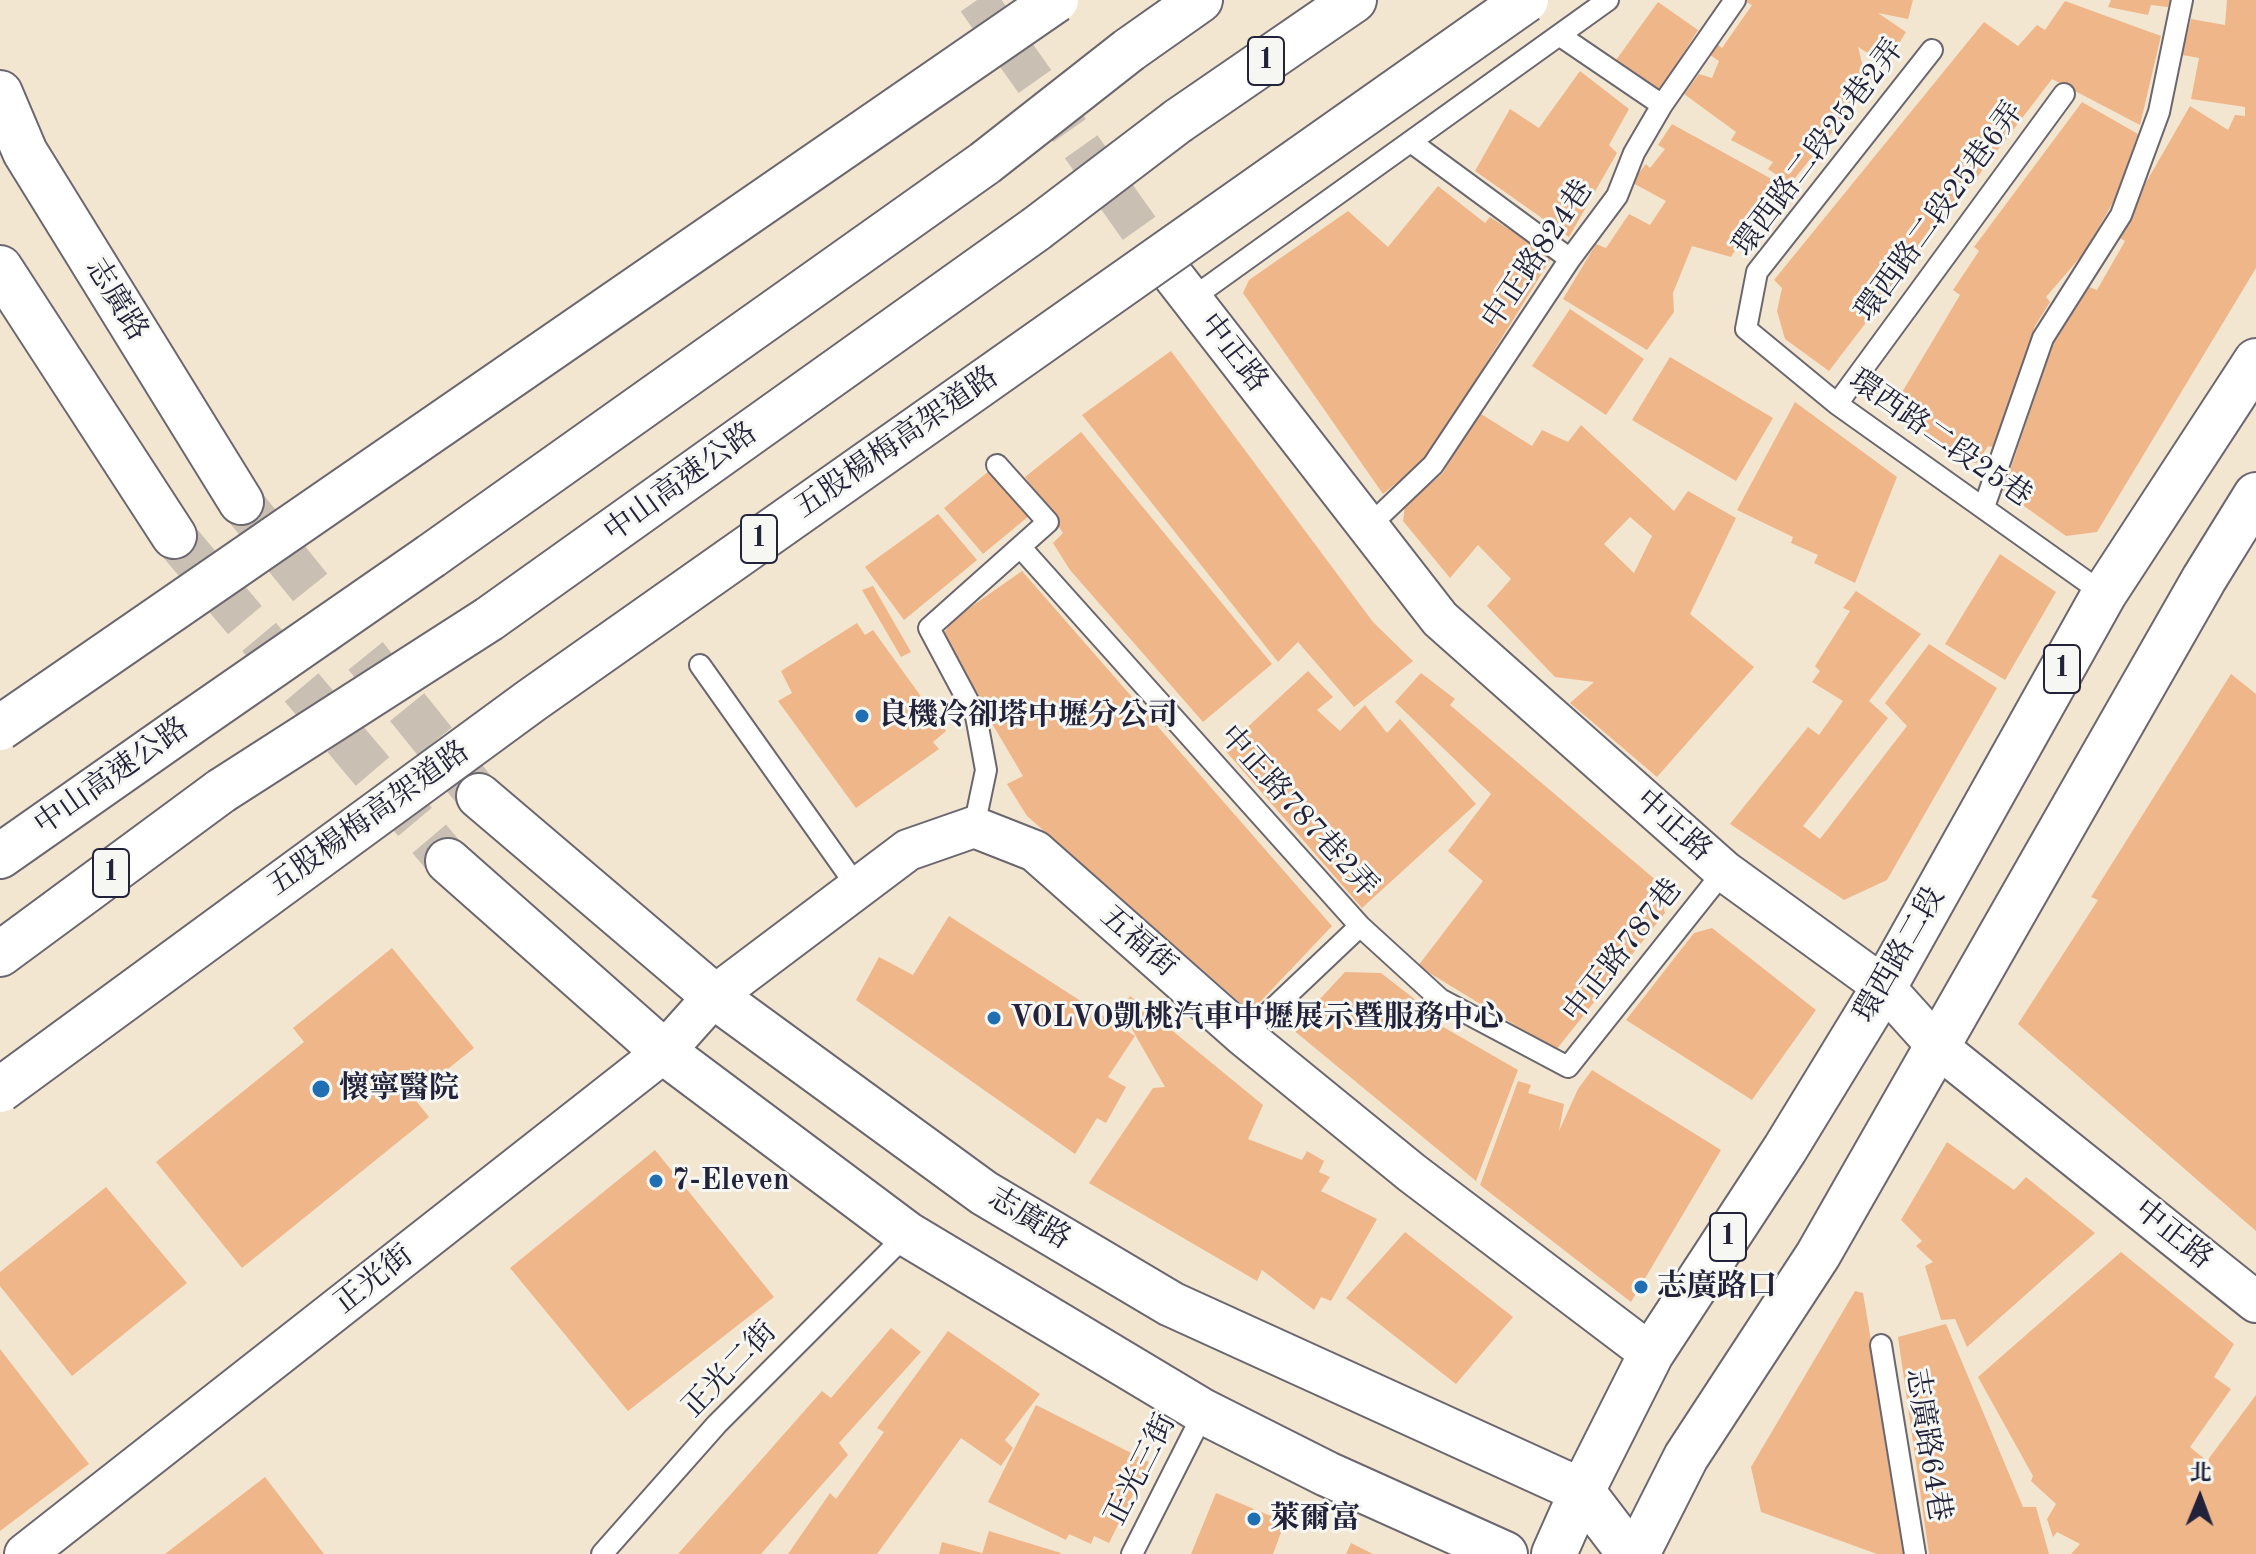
<!DOCTYPE html>
<html>
<head>
<meta charset="utf-8">
<style>
  body { margin:0 }
  #map { position:relative; width:2256px; height:1554px; overflow:hidden; background:#f3e6d1; font-family:"Old Standard TT","Noto Serif TC",serif }
  canvas { display:block }
  .north { position:absolute; left:2160px; top:1458px; width:80px; height:80px; -webkit-text-stroke:6px #f6f6f2; paint-order:stroke; rotate:1deg; font-size:22px; font-weight:700; line-height:32px; text-align:center; color:#22223b }
  .north::after { content:''; display:block; margin:auto; width:28px; height:36px; background:#22223b; clip-path:polygon(50% 0,100% 100%,50% 72%,0 100%) }
</style>
</head>
<body>
<div id="map">
<canvas width="2256" height="1554"></canvas>
<div class="north">北</div>
</div>
<script>
const ctx = document.querySelector('canvas').getContext('2d');
ctx.lineJoin = 'round';
function fillPath(path, color) { ctx.fillStyle = color; ctx.fill(path, 'evenodd'); }
const shape = rows => new Path2D(rows.map(r => 'M' + r).join(''));
function stroke(path, color, width, dash) { ctx.strokeStyle = color; ctx.lineWidth = width; ctx.lineCap = dash ? 'butt' : 'round'; ctx.setLineDash(dash || []); ctx.stroke(path); }
function drawText(font, color, halo, rows, align = 'center') {
  ctx.font = font + ' "Old Standard TT","Noto Serif TC",serif'; ctx.lineWidth = 6; ctx.setLineDash([]); ctx.textBaseline = 'middle'; ctx.strokeStyle = halo; ctx.fillStyle = color; for (const [text, x, y, turn = 0] of rows) {
    ctx.save(); ctx.translate(x, y); ctx.rotate((+turn || 0) * Math.PI / 180); ctx.textAlign = isNaN(turn) ? turn : align; if (halo) ctx.strokeText(text, 0, 0); ctx.fillText(text, 0, 0); ctx.restore();
  }
}
const building = shape([
  [1742,0,1913,0,1908,19,1878,13,1906,32,1886,64,1858,47,1864,71,1875,80,1790,184,1768,169,1773,162,1731,140,1736,132,1684,94,1699,74,1712,78,1719,61,1710,55,1717,44,1722,48,1752,5],
  [2111,0,2170,0,2168,7,2151,5,2148,15,2108,7],
  [2227,0,2256,0,2256,268,2097,532,2066,536,2003,491,2054,341,2089,287,2097,290,2125,241,2120,238,2144,186,2190,106,2228,130,2235,115,2245,116,2245,107,2191,99,2199,58,2182,55,2191,19,2225,25],
  [2065,1,2161,36,2140,125,2052,79,1829,371,1785,339,1777,311,1782,288,1774,280,1984,22,2018,46,2037,25,2045,30],
  [1658,2,1698,30,1658,93,1616,60],
  [1580,71,1629,109,1609,145,1617,153,1569,237,1475,171,1510,109,1539,128],
  [2082,102,2138,134,2115,199,2084,253,2046,297,2050,302,2035,326,1995,448,1988,446,1977,463,1961,462,1892,409,1960,295,1953,290,1979,251,1974,247],
  [1672,124,1777,182,1731,257,1692,246,1673,293,1674,312,1647,350,1563,299,1596,244,1606,248,1629,214,1650,225,1666,201,1631,182,1646,164,1650,168,1665,149,1658,145],
  [1438,186,1485,223,1490,217,1552,257,1428,457,1383,494,1243,293,1249,280,1348,211,1388,247],
  [1570,309,1644,359,1606,415,1532,366],
  [1171,351,1373,622,1413,661,1354,707,1298,642,1278,662,1082,415],
  [1670,357,1773,418,1736,481,1632,420],
  [1795,402,1897,477,1855,583,1814,563,1818,555,1791,543,1793,537,1737,510],
  [1478,412,1532,446,1542,430,1568,442,1581,425,1674,511,1688,491,1736,518,1690,614,1754,667,1657,777,1570,703,1594,682,1555,677,1487,606,1511,579,1478,545,1450,578,1403,521,1405,506,1443,473],
  [1630,517,1652,536,1634,573,1604,544],
  [1081,432,1272,664,1203,722,1070,570,1053,543,1063,533,1025,477],
  [989,471,1029,516,983,554,944,508],
  [938,514,977,560,904,620,865,567],
  [2000,554,2056,592,2005,680,1945,644],
  [1022,571,1332,926,1258,1004,1245,1007,1027,816,1007,784,1023,776,941,637,955,618],
  [873,586,911,652,901,657,862,590],
  [1856,591,1921,634,1869,701,1888,718,1803,826,1820,839,1907,726,1885,703,1929,644,1997,688,1887,880,1844,900,1730,824,1808,727,1819,735,1843,701,1812,682,1820,671,1815,666,1850,611,1843,608],
  [857,623,865,635,873,630,946,731,933,742,939,749,856,808,778,701,792,693,781,671],
  [1308,671,1333,697,1317,710,1340,731,1365,705,1387,733,1400,719,1476,804,1362,908,1224,749],
  [1421,673,1455,699,1450,705,1658,882,1665,913,1556,1050,1418,966,1483,881,1448,851,1491,794,1395,702],
  [2231,674,2256,694,2256,1231,2018,1024,2098,900,2091,897],
  [949,916,1135,1036,1108,1077,1126,1087,1106,1123,1097,1118,1075,1154,856,1000,879,957,913,975],
  [1712,928,1816,1010,1752,1100,1626,1020,1694,933],
  [392,948,474,1048,413,1097,429,1117,242,1268,156,1162,304,1042,293,1028],
  [1345,972,1381,973,1426,1008,1419,1013,1518,1070,1476,1181,1292,1029],
  [1130,996,1263,1105,1248,1139,1302,1160,1307,1151,1324,1161,1319,1172,1330,1177,1321,1191,1377,1219,1331,1301,1321,1297,1314,1310,1262,1270,1257,1281,1089,1183,1153,1088,1165,1087,1121,1010],
  [1592,1070,1721,1150,1631,1302,1480,1185,1518,1081,1531,1085,1528,1093,1564,1104,1559,1131,1578,1089],
  [1947,1142,2014,1190,2026,1177,2095,1233,1967,1347,1955,1319,1941,1320,1925,1266,1933,1262,1916,1246,1922,1241,1901,1220],
  [655,1150,774,1297,628,1411,510,1268],
  [106,1187,187,1283,72,1376,0,1286,0,1272],
  [1405,1232,1513,1317,1456,1384,1346,1298],
  [2121,1252,2234,1344,2214,1377,2231,1389,2190,1447,2207,1461,2256,1395,2256,1554,2071,1554,2080,1544,2057,1532,2053,1537,2047,1519,2056,1504,2031,1481,2033,1476,1978,1377],
  [1855,1291,1863,1293,1907,1554,1877,1554,1761,1512,1751,1467],
  [1946,1324,2023,1507,2036,1507,2049,1554,1929,1554,1898,1337],
  [891,1328,921,1352,839,1443,848,1455,761,1554,678,1554,822,1391,831,1398],
  [948,1331,1040,1394,1005,1440,1013,1448,1001,1466,961,1438,877,1554,788,1554,830,1493,836,1499,884,1432,877,1428],
  [0,1349,89,1464,0,1531],
  [1036,1405,1149,1462,1109,1543,1094,1536,1091,1544,1069,1534,1066,1540,988,1502],
  [265,1477,324,1554,165,1554],
  [1216,1493,1285,1522,1273,1554,1191,1554],
  [989,1531,1061,1553,1061,1554,982,1554],
  [942,1542,982,1553,982,1554,939,1554],
  [1351,1543,1373,1554,1346,1554]
]);
const streetTunnel = shape([
  [977,0,1168,269]
]);
const secondaryTunnel = shape([
  [241,502,479,796],
  [174,536,448,861]
]);
const lane = shape([
  [1559,35,1662,105],
  [1932,50,1757,272,1746,329,1837,404,2104,594],
  [1411,142,1570,259],
  [1191,299,1608,0],
  [1837,404,2064,94],
  [1984,507,2043,338,2121,215,2159,112,2182,0],
  [1368,527,1433,465,1570,259,1617,196,1634,153,1662,105,1735,0],
  [1022,549,1360,926,1440,999,1568,1067,1724,871],
  [700,665,858,888],
  [974,827,986,770,976,716,929,628,1048,522,997,465],
  [1244,1036,1360,926],
  [1881,1345,1915,1554],
  [602,1554,717,1424,907,1234],
  [1132,1554,1204,1412]
]);
const street = shape([
  [1168,269,1440,619,1724,871,1884,987,1939,1048,2256,1302],
  [25,1554,664,1052,714,996,908,850,974,827,1035,851,1244,1036,1412,1173,1651,1354]
]);
const secondary = shape([
  [0,93,25,152,241,502],
  [0,268,174,536],
  [479,796,714,996,984,1193,1171,1304,1582,1491,1630,1554],
  [448,861,664,1052,907,1234,1204,1412,1327,1474,1505,1554]
]);
const primary = shape([
  [1554,1554,1582,1491,1651,1354,1785,1149,1884,987,2104,594,2256,361],
  [1637,1554,1686,1457,1818,1255,2204,579,2256,495]
]);
const highway = shape([
  [1129,50,1200,0],
  [1178,121,1354,0],
  [431,556,985,163],
  [489,619,1036,229],
  [0,856,187,725],
  [0,954,221,791]
]);
const highwayBridge = shape([
  [985,163,1129,50],
  [1036,229,1178,121],
  [187,725,431,556],
  [0,728,1056,0],
  [221,791,489,619],
  [0,1090,532,700,1526,0]
]);
const markers = [
  [862,716,8,"#1f6fb2"],
  [994,1018,8,"#1f6fb2"],
  [321,1089,10,"#1f6fb2"],
  [656,1181,8,"#1f6fb2"],
  [1641,1287,8,"#1f6fb2"],
  [1254,1519,8,"#1f6fb2"]
];
const shields = [
  [1266,61,36],
  [759,539,36],
  [2062,669,36],
  [111,873,36],
  [1728,1237,36]
];
const shieldNames = [
  ["1",1266,61],
  ["1",759,539],
  ["1",2062,669],
  ["1",111,873],
  ["1",1728,1237]
];
const streetNames = [
  ["環西路二段25巷2弄",1819,148,-53],
  ["環西路二段25巷6弄",1940,212,-54],
  ["中正路824巷",1538,255,-56],
  ["志廣路",116,300,58],
  ["中正路",1233,353,52],
  ["環西路二段25巷",1940,439,35],
  ["五股楊梅高架道路",897,443,-35],
  ["中山高速公路",681,483,-36],
  ["中山高速公路",112,777,-35],
  ["中正路787巷2弄",1298,812,48],
  ["五股楊梅高架道路",369,819,-36],
  ["中正路",1673,826,42],
  ["五福街",1138,942,41],
  ["中正路787巷",1623,951,-52],
  ["環西路二段",1900,955,-60],
  ["志廣路",1029,1219,31],
  ["中正路",2173,1235,39],
  ["正光街",374,1280,-38],
  ["正光二街",730,1370,-46],
  ["志廣路64巷",1927,1445,81],
  ["正光三街",1141,1470,-63]
];
const poiNames = [
  ["良機冷卻塔中壢分公司",878,716],
  ["VOLVO凱桃汽車中壢展示暨服務中心",1010,1018],
  ["懷寧醫院",339,1089],
  ["7-Eleven",672,1181],
  ["志廣路口",1657,1287],
  ["萊爾富",1270,1519]
];
fillPath(building, '#efb689');
stroke(streetTunnel, '#c9bfb3', 40, [40, 20]);
stroke(secondaryTunnel, '#c9bfb3', 44, [44, 22]);
stroke(lane, '#6b6770', 24);
stroke(street, '#6b6770', 44);
stroke(secondary, '#6b6770', 48);
stroke(primary, '#6b6770', 48);
stroke(highway, '#6b6770', 48);
stroke(lane, '#fff', 20);
stroke(street, '#fff', 40);
stroke(secondary, '#fff', 44);
stroke(primary, '#fff', 44);
stroke(highway, '#fff', 44);
stroke(highwayBridge, '#6b6770', 48, []);
stroke(highwayBridge, '#fff', 44);
for (const [x, y, r, color] of markers) { const dot = new Path2D(); dot.arc(x, y, r, 0, 2 * Math.PI); ctx.fillStyle = color; ctx.fill(dot); stroke(dot, '#f6f6f2', 3); }
for (const [x, y, w] of shields) { const box = new Path2D(); box.roundRect(x - w / 2, y - 24, w, 48, 6); ctx.fillStyle = '#f6f6f2'; ctx.fill(box); stroke(box, '#22223b', 2); }
drawText('bold 28px', '#22223b', null, shieldNames);
drawText('30px', '#22223b', '#f6f6f2', streetNames);
drawText('bold 30px', '#22223b', '#f6f6f2', poiNames, 'left');
</script>
</body>
</html>
